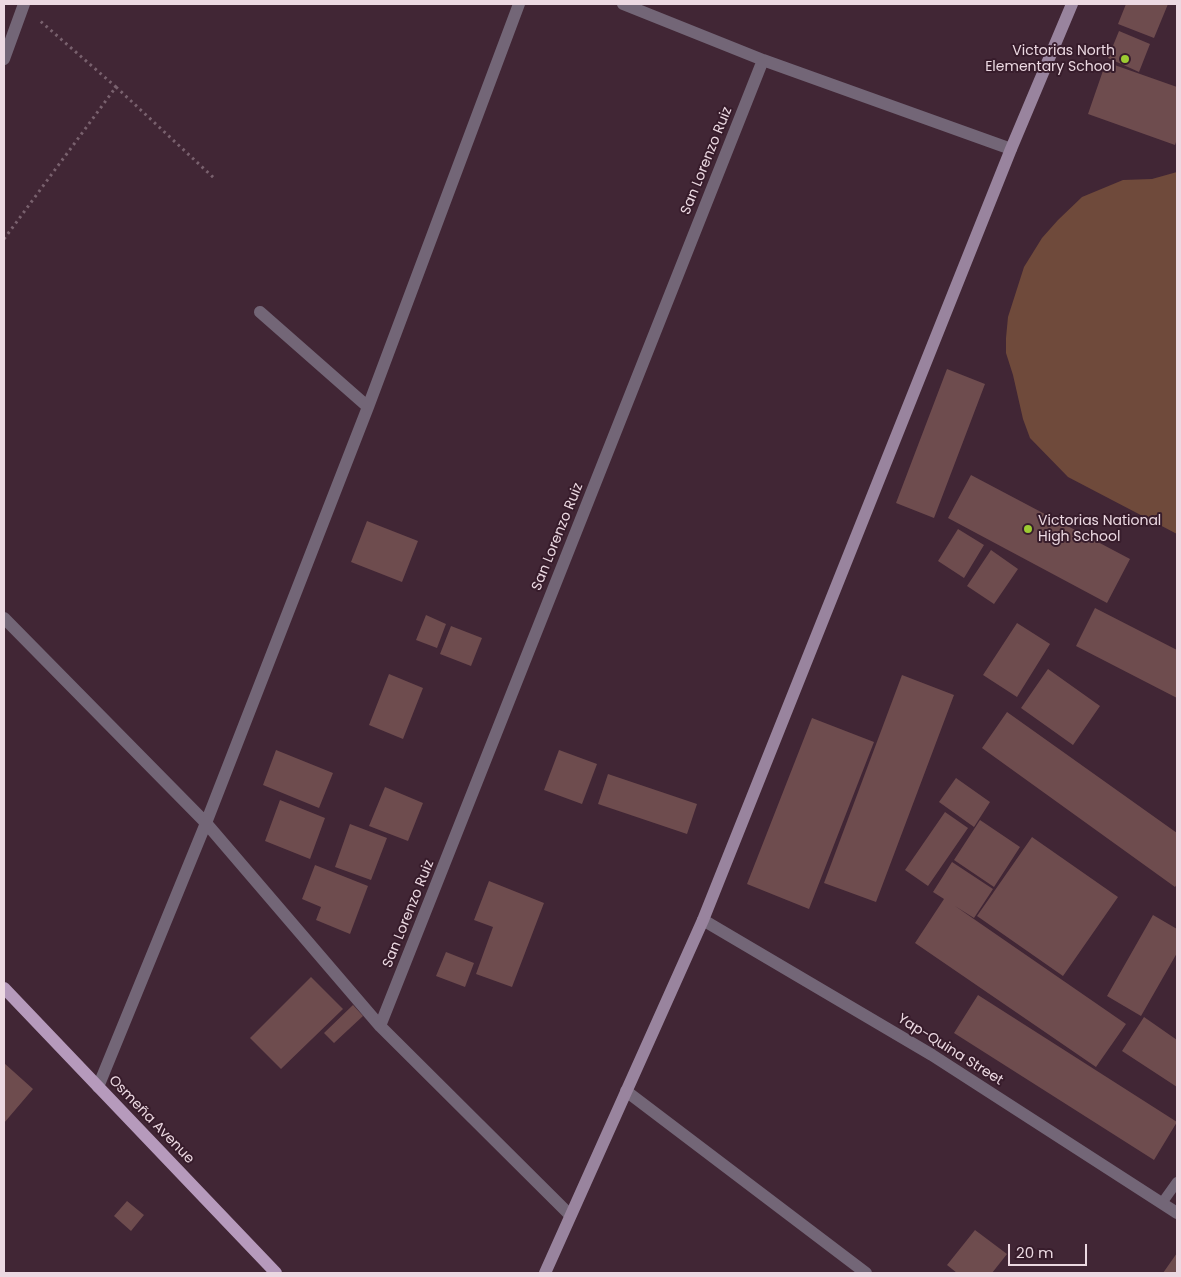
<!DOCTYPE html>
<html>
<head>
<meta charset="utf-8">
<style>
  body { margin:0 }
  #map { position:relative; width:1181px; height:1277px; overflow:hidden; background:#412635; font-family:Poppins,sans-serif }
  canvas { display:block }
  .frame { position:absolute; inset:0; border:5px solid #ecd9e2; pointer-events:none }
  .scale { position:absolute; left:1008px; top:1244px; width:79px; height:22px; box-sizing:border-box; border:2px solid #ecd9e2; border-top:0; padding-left:6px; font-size:15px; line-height:18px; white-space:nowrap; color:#ecd9e2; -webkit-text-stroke:4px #371c2b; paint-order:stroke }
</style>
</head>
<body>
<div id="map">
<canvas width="1181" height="1277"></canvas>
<div class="frame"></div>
<div class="scale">20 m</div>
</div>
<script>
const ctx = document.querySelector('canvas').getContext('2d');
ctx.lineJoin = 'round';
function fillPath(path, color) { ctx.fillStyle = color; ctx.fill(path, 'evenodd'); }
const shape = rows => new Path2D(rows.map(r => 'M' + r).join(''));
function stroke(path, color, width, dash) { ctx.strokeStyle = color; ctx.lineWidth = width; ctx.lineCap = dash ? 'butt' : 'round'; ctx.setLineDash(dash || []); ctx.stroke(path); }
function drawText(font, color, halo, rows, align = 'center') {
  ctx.font = font + ' Poppins,sans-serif'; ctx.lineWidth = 4; ctx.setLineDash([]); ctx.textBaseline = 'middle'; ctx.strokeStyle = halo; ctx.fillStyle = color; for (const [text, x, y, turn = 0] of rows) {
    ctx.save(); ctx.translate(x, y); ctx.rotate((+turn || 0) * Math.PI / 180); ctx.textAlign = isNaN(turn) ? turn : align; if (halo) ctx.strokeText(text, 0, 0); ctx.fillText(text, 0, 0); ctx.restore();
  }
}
const green = shape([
  [1177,172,1177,534,1068,477,1030,438,1023,419,1013,375,1006,353,1006,338,1008,317,1024,267,1042,238,1058,220,1082,197,1123,180,1152,179]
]);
const building = shape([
  [1126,4,1168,4,1154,38,1118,24],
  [1119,31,1150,44,1139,72,1108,58],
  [1106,62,1177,87,1177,143,1176,142,1175,145,1088,114],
  [947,369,985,384,934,518,896,503],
  [971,475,1130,559,1107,603,948,518],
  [367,521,418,541,402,582,351,562],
  [958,529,984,545,964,578,938,561],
  [991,550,1018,569,994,604,967,586],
  [1095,608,1177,650,1177,698,1076,646],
  [426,615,446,624,437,648,416,640],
  [1017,623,1050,644,1017,697,983,675],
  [451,626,482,638,471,666,440,654],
  [1048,669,1100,706,1073,745,1021,708],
  [389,674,423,688,403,739,369,725],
  [902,675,954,695,876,902,824,883],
  [1007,712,1177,833,1177,884,1175,887,982,748],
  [812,718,874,742,809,909,747,884],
  [276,750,333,773,319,808,263,785],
  [559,750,597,764,582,804,544,790],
  [608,774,697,804,687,834,598,804],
  [956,778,990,802,974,827,939,802],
  [385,787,423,803,408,841,369,826],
  [280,800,325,818,310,859,265,841],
  [945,812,968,828,928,886,905,870],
  [980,820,1020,847,994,887,954,860],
  [350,824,387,838,371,880,335,867],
  [1032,837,1118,897,1063,976,977,916],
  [952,862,993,889,974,918,955,906,1126,1024,1096,1067,915,943,944,899,933,892],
  [315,865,368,886,350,934,316,920,321,907,302,899],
  [489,881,544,903,512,987,476,974,493,927,474,920],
  [1153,915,1177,929,1177,953,1141,1016,1107,996],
  [446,952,474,963,465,987,436,976],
  [311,977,343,1009,281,1069,250,1038],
  [978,995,1177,1122,1154,1160,954,1033],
  [353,1005,363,1016,334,1043,324,1033],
  [1144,1017,1177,1040,1177,1087,1122,1051],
  [4,1063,33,1089,4,1123],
  [127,1201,144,1215,131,1231,114,1216],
  [975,1230,1007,1254,992,1273,957,1273,947,1265],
  [1177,1253,1177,1273,1163,1273]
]);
const path = shape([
  [116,87,215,179],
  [4,239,116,87,39,20]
]);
const lane = shape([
  [1162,1203,1177,1182]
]);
const street = shape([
  [623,4,763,60,1011,149],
  [4,59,24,4],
  [260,312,368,407],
  [4,618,206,823,380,1026,570,1215],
  [703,920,932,1055,1177,1213],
  [380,1026,763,60],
  [98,1087,206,823,368,407,519,4],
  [626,1091,866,1273]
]);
const secondary = shape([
  [545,1273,703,920,1011,149,1072,4]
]);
const primary = shape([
  [4,988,276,1273]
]);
const markers = [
  [1125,59,5,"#9ccb32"],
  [1028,529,5,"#9ccb32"]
];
const poiNames = [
  ["Victorias North",1115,51],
  ["Elementary School",1115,67],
  ["Victorias National",1038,521,"left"],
  ["High School",1038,537,"left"]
];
const streetNames = [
  ["San Lorenzo Ruiz",707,161,-68],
  ["San Lorenzo Ruiz",558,537,-68],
  ["San Lorenzo Ruiz",409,914,-68],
  ["Yap-Quina Street",950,1050,32],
  ["Osmeña Avenue",151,1120,46]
];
fillPath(green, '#6f4a3b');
fillPath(building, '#6e4c4e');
stroke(path, '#79616e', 3, [2.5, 4]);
stroke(lane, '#736677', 10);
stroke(street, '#736677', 12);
stroke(secondary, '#99849e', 12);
stroke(primary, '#b69abc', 12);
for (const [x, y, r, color] of markers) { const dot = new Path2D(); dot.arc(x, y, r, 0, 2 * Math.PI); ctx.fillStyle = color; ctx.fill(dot); stroke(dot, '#371c2b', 2); }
drawText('14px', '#ecd9e2', '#371c2b', poiNames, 'right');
drawText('14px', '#ecd9e2', '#371c2b', streetNames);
</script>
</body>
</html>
